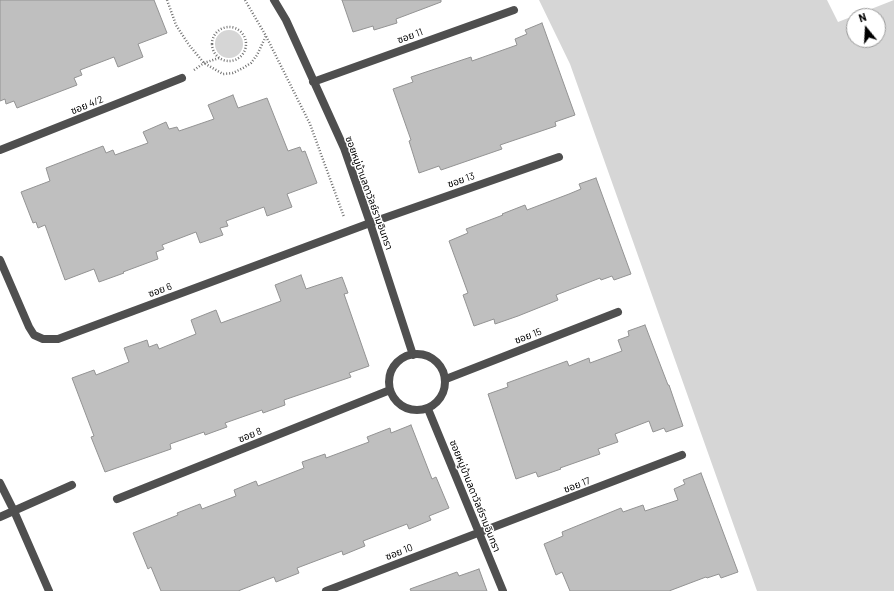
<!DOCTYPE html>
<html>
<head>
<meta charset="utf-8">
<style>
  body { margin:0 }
  #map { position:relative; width:894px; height:591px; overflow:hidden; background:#fff; font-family:Barlow,sans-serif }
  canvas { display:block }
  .north { position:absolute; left:846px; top:8px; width:40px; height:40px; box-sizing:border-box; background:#fff; border:1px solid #999; border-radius:50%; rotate:342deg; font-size:11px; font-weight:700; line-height:16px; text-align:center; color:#000 }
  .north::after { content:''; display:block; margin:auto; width:14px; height:18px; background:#000; clip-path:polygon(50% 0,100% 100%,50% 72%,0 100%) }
</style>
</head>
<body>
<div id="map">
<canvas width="894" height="591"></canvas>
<div class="north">N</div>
</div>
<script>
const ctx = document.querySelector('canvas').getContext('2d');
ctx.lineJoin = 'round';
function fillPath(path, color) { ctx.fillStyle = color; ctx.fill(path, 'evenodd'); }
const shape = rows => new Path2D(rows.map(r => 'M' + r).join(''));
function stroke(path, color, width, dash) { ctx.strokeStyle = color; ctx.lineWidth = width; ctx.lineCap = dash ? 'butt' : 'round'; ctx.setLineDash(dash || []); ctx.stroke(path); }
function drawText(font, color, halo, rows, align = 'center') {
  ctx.font = font + ' Barlow,"Noto Sans Thai",sans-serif'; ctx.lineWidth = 3; ctx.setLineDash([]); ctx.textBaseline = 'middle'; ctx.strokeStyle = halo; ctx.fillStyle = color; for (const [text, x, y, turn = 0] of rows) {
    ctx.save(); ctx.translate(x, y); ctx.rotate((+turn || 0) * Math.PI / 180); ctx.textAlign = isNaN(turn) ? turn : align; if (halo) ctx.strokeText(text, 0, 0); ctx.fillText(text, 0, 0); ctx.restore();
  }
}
const green = shape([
  [539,0,827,0,838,22,894,0,894,591,757,591,570,64],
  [854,16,878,16,878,40,854,40],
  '215 44a14 14 0 1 1 28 0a14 14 0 1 1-28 0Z'
]);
const building = shape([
  [0,0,154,0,167,33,138,44,143,57,118,67,114,57,80,70,82,75,74,78,77,85,17,108,14,101,6,104,5,99,0,101,0,0],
  [342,0,441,0,441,2,396,19,397,23,374,30,373,26,353,32,342,0],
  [542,23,575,115,555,122,556,126,500,145,502,149,441,170,439,166,419,173,409,141,411,140,393,89,413,82,411,77,471,57,472,61,517,45,515,39,527,34,525,30,542,23],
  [233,95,238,108,267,98,288,151,300,147,302,152,305,151,317,183,287,194,292,207,267,216,264,207,226,221,228,226,220,228,223,235,200,243,196,232,162,245,164,249,156,252,158,259,123,272,124,273,99,282,94,269,65,280,45,225,38,228,36,222,33,223,21,192,50,181,46,168,103,146,106,153,113,150,115,155,148,143,143,132,166,122,169,129,177,127,179,131,214,119,208,105,233,95],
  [596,178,631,274,614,280,612,276,601,280,600,278,556,295,558,300,518,316,495,324,494,319,474,326,463,295,468,293,449,241,468,233,466,229,503,215,502,214,525,205,527,210,569,194,581,189,579,184,596,178],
  [301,275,306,289,342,277,348,293,344,294,369,366,349,373,351,377,284,400,285,405,263,413,262,410,225,423,227,427,205,435,204,432,170,444,171,449,105,472,91,437,94,436,72,378,94,370,96,375,129,362,124,348,147,340,149,347,157,344,159,349,196,334,191,320,216,310,221,323,281,301,275,285,301,275],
  [645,325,668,385,669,385,683,426,666,432,664,428,653,432,649,421,615,434,618,442,598,449,600,454,560,468,561,469,538,477,536,472,516,479,488,394,508,387,507,383,567,361,569,366,589,358,590,363,622,351,618,340,629,336,628,331,645,325],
  [411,425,432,479,436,477,449,508,429,516,431,520,409,529,407,524,363,541,365,546,343,555,342,551,297,568,299,573,276,582,274,577,238,591,161,591,151,567,148,569,133,533,178,515,177,513,200,504,202,509,236,496,234,490,256,481,258,486,304,468,302,462,325,454,326,458,369,442,367,437,390,428,391,433,411,425],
  [701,473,738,572,721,578,719,574,707,578,706,577,669,591,570,591,562,572,556,575,544,544,563,536,562,532,621,508,623,512,643,505,645,511,678,500,674,489,685,484,683,480,701,473],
  [479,569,487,591,411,591,410,589,457,572,459,576,479,569]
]);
const path = shape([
  [167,0,176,25,189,45,204,63,223,74,233,73,243,68,251,63,257,55,266,36],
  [245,0,266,36,310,124,344,217],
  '212 44a17 17 0 1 1 34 0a17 17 0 1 1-34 0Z',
  [194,70,204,63,219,58]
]);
const minor = shape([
  [274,0,286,20,344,148,370,223,413,355],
  [313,82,514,10],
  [0,150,182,78],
  [0,260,29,327,34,335,43,339,58,339,370,223,559,157],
  '389 382a28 28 0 1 1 56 0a28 28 0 1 1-56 0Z',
  [446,379,618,312],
  [428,409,503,591],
  [0,483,14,511,49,591],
  [117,499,390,390],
  [0,517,72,485],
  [326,591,682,455]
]);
const streetNames = [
  ["ซอย 11",410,36,-20],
  ["ซอย 4/2",87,105,-22],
  ["ซอย 13",461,180,-19],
  ["ซอยหมู่บ้านลดาวัลย์รามอินทรา",369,193,70],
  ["ซอย 6",160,290,-20],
  ["ซอย 15",528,336,-21],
  ["ซอย 8",250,435,-22],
  ["ซอย 17",577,485,-21],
  ["ซอยหมู่บ้านลดาวัลย์รามอินทรา",475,496,68],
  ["ซอย 10",399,552,-21]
];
fillPath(green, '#d6d6d6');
fillPath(building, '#bfbfbf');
stroke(building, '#939393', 1);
stroke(path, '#717171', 2.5, [1, 2]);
stroke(minor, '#4f4f4f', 8);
drawText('10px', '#000', '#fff', streetNames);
</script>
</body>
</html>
